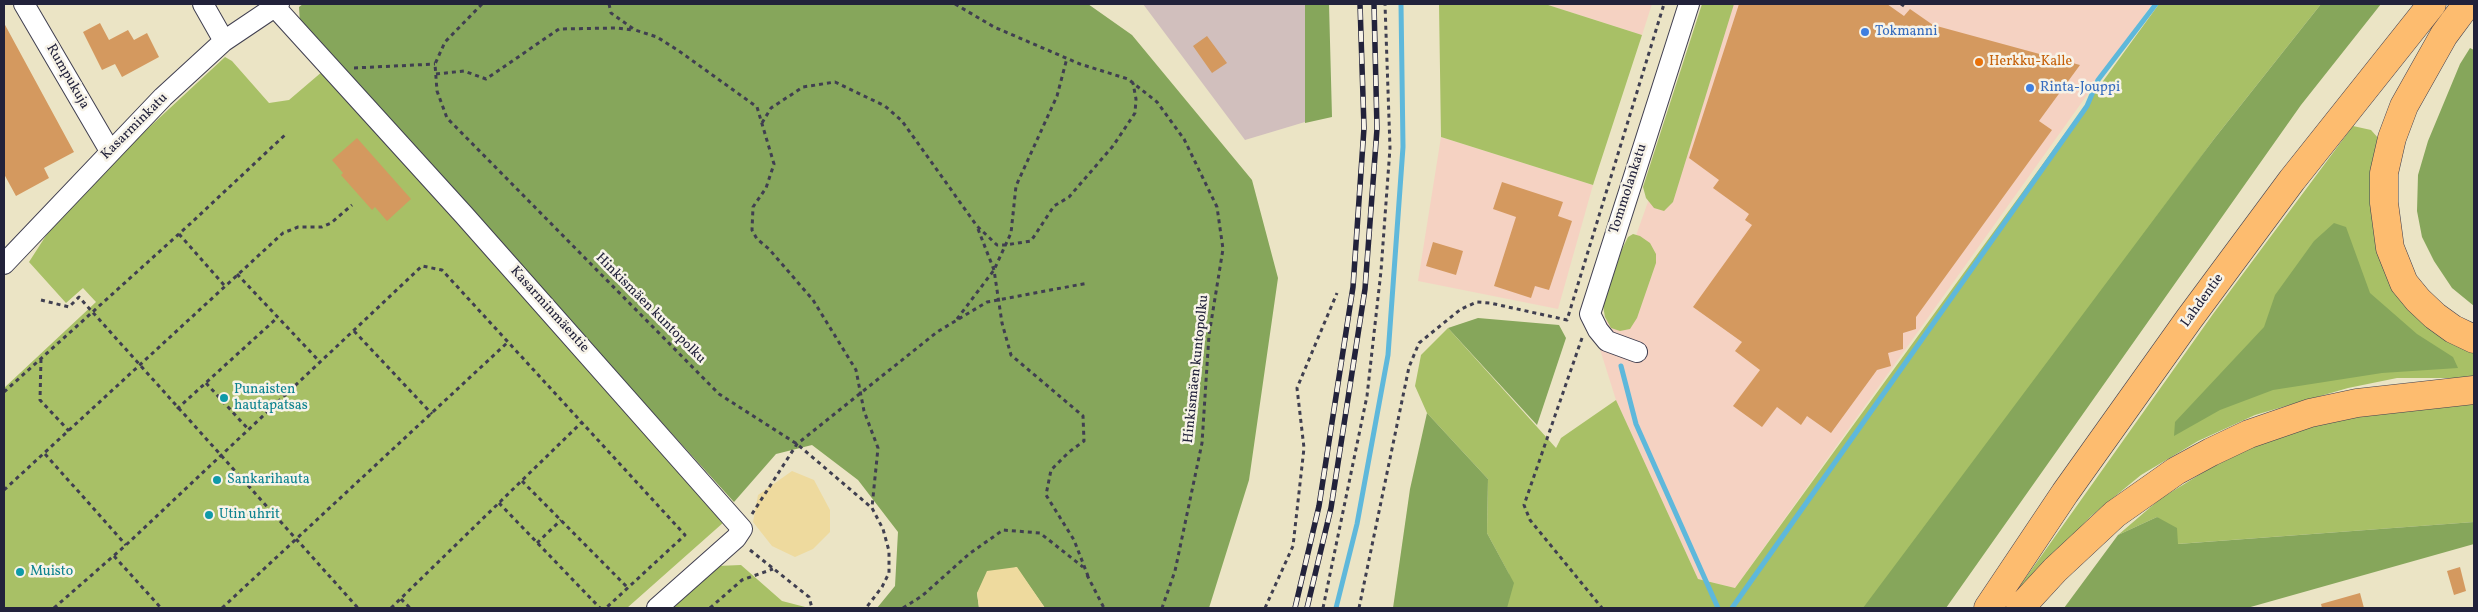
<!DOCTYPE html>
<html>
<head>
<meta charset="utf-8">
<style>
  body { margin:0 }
  #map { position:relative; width:2478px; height:612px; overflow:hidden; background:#ebe4c5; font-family:Vollkorn,serif }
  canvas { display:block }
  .frame { position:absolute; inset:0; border:5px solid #22223b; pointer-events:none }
</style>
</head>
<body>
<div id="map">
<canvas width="2478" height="612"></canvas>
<div class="frame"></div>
</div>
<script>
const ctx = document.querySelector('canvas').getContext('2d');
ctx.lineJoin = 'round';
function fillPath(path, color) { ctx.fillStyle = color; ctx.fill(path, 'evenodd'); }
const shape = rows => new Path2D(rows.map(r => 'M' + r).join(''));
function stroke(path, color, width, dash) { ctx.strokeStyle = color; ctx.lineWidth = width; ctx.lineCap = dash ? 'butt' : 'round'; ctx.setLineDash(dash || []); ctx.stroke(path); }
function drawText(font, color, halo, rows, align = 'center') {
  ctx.font = font + ' Vollkorn,serif'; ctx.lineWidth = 5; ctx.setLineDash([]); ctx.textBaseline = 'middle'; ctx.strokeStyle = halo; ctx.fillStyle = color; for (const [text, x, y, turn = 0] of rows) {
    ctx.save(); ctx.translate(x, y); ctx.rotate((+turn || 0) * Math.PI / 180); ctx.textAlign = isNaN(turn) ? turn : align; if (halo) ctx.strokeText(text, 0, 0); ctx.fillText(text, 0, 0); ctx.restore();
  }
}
const built = shape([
  [1545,4,1652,4,1642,35],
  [1718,4,2152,4,1735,588,1698,579,1616,400,1598,343],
  [1441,137,1593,185,1558,309,1418,281]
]);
const industrial = shape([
  [1143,4,1305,4,1305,122,1245,140]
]);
const green = shape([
  [1439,4,1545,4,1642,35,1593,185,1441,137],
  [1702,4,1734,4,1673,202,1664,211,1654,208,1646,198,1643,187],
  [2159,4,2321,4,2214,139,1872,608,1485,608,1509,574,1487,533,1488,479,1427,413,1415,386,1421,355,1448,328,1556,448,1561,438,1616,400,1698,579,1735,588],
  [225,57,232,61,269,103,289,100,323,71,724,522,627,608,4,608,4,388,96,302,83,288,66,303,29,262,47,234,142,134],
  [2353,126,2371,130,2379,139,2376,238,2474,348,2474,378,2397,378,2348,388,2255,415,2198,441,2141,475,2091,516,2005,607,2213,314],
  [1633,234,1640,236,1650,243,1656,254,1656,263,1637,318,1630,329,1620,331,1611,328,1605,317,1603,306,1622,249,1628,237],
  [2474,401,2474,522,2177,544,2157,517,2118,535,2160,499,2207,470,2254,446,2352,413],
  [741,565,782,601,809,608,670,608,717,566]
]);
const forest = shape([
  [303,4,1088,4,1132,35,1252,180,1278,278,1249,480,1209,608,1045,608,1016,567,977,593,979,608,877,608,895,586,898,532,858,480,812,445,776,454,734,502,300,24,299,7],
  [1305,4,1329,4,1332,117,1305,123],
  [2321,4,2381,4,2301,105,1946,608,1863,608,2214,139],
  [2470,48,2474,50,2474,306,2452,288,2434,261,2422,237,2417,211,2418,175,2428,141,2460,64],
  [2334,223,2346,227,2370,293,2417,334,2453,357,2458,368,2382,373,2273,390,2220,410,2174,436,2175,422,2264,327,2275,295,2314,241],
  [1478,318,1559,325,1566,338,1537,425,1448,328],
  [1427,413,1488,479,1487,533,1514,583,1507,608,1393,608,1410,489],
  [2157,517,2177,528,2178,544,2474,522,2474,544,2247,608,2064,608,2118,535]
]);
const sand = shape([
  [792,471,814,480,830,510,830,532,813,549,795,557,772,546,753,522,758,495],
  [1017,567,1045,608,979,608,977,593,987,571]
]);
const stream = shape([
  [1621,366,1636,424,1718,608],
  [1336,608,1357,524,1388,355,1403,147,1401,4],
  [1732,608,2087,106,2098,80,2156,4]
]);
const building = shape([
  [1739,4,1887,4,1904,16,1910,9,1933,25,2080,65,2039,121,2052,130,1916,317,1916,329,1903,333,1903,349,1888,353,1891,366,1877,370,1831,433,1807,416,1801,425,1777,407,1762,427,1733,406,1760,370,1735,351,1742,342,1693,307,1752,225,1745,220,1749,214,1713,188,1719,180,1689,158],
  [4,23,74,152,44,168,49,178,16,196,4,174],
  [100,23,109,40,128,30,134,40,147,33,159,57,122,77,115,64,102,70,83,32],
  [1207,36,1227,63,1212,73,1193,46],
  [357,138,411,199,387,221,375,207,372,210,341,175,343,173,332,160],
  [1502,182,1563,202,1558,216,1572,221,1549,290,1535,286,1531,298,1494,286,1516,217,1493,209],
  [1433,242,1463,251,1456,275,1426,266],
  [2460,567,2466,591,2454,595,2447,571],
  [2360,593,2364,608,2322,608,2321,604]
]);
const path = shape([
  [482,4,445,42,435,64,437,91,447,118,719,394,797,444,872,508,883,529,889,551,889,573,882,587,866,608],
  [609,4,611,13,635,30,657,37,679,51,757,107,774,164,766,188,753,207,752,230,757,239,769,249,813,300,856,370,864,411,878,448,872,507],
  [955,4,994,27,1080,64,1128,79,1157,102,1184,139,1217,207,1223,249,1209,335,1202,443,1175,571,1162,608],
  [1901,4,1904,6],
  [354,68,435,64],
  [436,74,464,71,486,79,559,29,616,28,633,30],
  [762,123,771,108,803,87,835,82,885,106,902,121,977,226,997,245,1005,245,1031,241,1054,206,1069,197,1113,146,1135,113,1136,99,1133,83],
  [978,229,994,270,1002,323,1011,355,1083,416,1084,441,1069,452,1051,470,1046,495,1074,540,1088,576],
  [179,234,224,285],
  [237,274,321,363],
  [41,300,69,307,79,297,358,608],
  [957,319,994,270,1011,233,1016,186,1057,96,1067,58],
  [354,331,432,414],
  [1582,338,1524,505,1530,520,1602,608],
  [41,359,40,400,69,431],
  [206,383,249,430],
  [4,392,191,223,286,134],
  [177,409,277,318],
  [45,454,126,545],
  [522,481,628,588],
  [4,490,283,233,298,227,322,227,331,223,352,205],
  [499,503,600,608],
  [752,514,797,444,937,332,987,302,1088,283],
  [537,543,561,520],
  [750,550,809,597,812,608],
  [114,556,161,608],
  [1087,575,1104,608],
  [401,599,410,608],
  [54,608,126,545,422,266,442,270,685,535,606,608],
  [222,608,508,342],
  [391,608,582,422],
  [710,608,742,580,773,569],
  [903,608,922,596,969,554,1003,530,1040,533,1083,567],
  [1265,608,1293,546,1304,448,1297,388,1337,293],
  [1323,608,1367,396,1381,271,1390,148,1385,4],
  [1359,608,1409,367,1419,343,1461,309,1477,302,1490,303,1567,320,1664,4]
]);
const street = shape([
  [24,4,110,151],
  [203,4,224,41],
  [275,7,464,215,742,529,736,538,657,608],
  [4,264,163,97,224,41,279,4],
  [1637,352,1607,341,1598,330,1590,314,1689,4]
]);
const highway = shape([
  [2467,4,2444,35,2404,106,2392,138,2384,173,2384,203,2390,248,2404,283,2418,300,2435,316,2453,329,2474,339],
  [1988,608,2065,493,2189,319,2292,180,2432,4],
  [2020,608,2055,570,2115,514,2176,471,2211,452,2249,434,2310,413,2357,403,2474,390]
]);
const rail = shape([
  [1295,608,1319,506,1353,287,1364,128,1360,4],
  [1307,608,1331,508,1365,289,1377,129,1374,4]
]);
const markers = [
  [1865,32,5,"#3f7fe0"],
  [1979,62,5,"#e8710a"],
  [2030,88,5,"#3f7fe0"],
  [224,398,5,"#0f9aa8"],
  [217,480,5,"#0f9aa8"],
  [209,515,5,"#0f9aa8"],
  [20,572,5,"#0f9aa8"]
];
const shopNames = [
  ["Tokmanni",1875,32],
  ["Rinta-Jouppi",2040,88]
];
const foodNames = [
  ["Herkku-Kalle",1989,62]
];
const streetNames = [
  ["Rumpukuja",67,77,60],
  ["Kasarminkatu",135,127,-45],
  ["Tommolankatu",1629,189,-72],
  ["Lahdentie",2203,301,-54],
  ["Hinkismäen kuntopolku",650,309,45],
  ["Kasarminmäentie",549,310,48],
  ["Hinkismäen kuntopolku",1197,369,-84]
];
const cultureNames = [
  ["Punaisten",234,390],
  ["hautapatsas",234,406],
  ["Sankarihauta",227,480],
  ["Utin uhrit",219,515],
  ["Muisto",30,572]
];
fillPath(built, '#f5d2c2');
fillPath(industrial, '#d1bfbd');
fillPath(green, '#a8c066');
fillPath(forest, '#86a65b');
fillPath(sand, '#eeda9e');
stroke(stream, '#5eb8db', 5);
fillPath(building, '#d4995f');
stroke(street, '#403f50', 22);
stroke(highway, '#403f50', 29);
stroke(path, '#403f50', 3, [4, 4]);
stroke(street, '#fff', 20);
stroke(highway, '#fdbc6f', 28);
stroke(rail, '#22223b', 5.5);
stroke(rail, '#f7f3e8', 4, [11]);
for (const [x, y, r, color] of markers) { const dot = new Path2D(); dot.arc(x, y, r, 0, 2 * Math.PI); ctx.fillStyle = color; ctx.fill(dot); stroke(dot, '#f7f3e8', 2); }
drawText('14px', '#366cbe', '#f7f3e8', shopNames, 'left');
drawText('14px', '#c56008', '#f7f3e8', foodNames, 'left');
drawText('14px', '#22223b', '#f7f3e8', streetNames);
drawText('14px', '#0d838f', '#f7f3e8', cultureNames, 'left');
</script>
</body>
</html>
